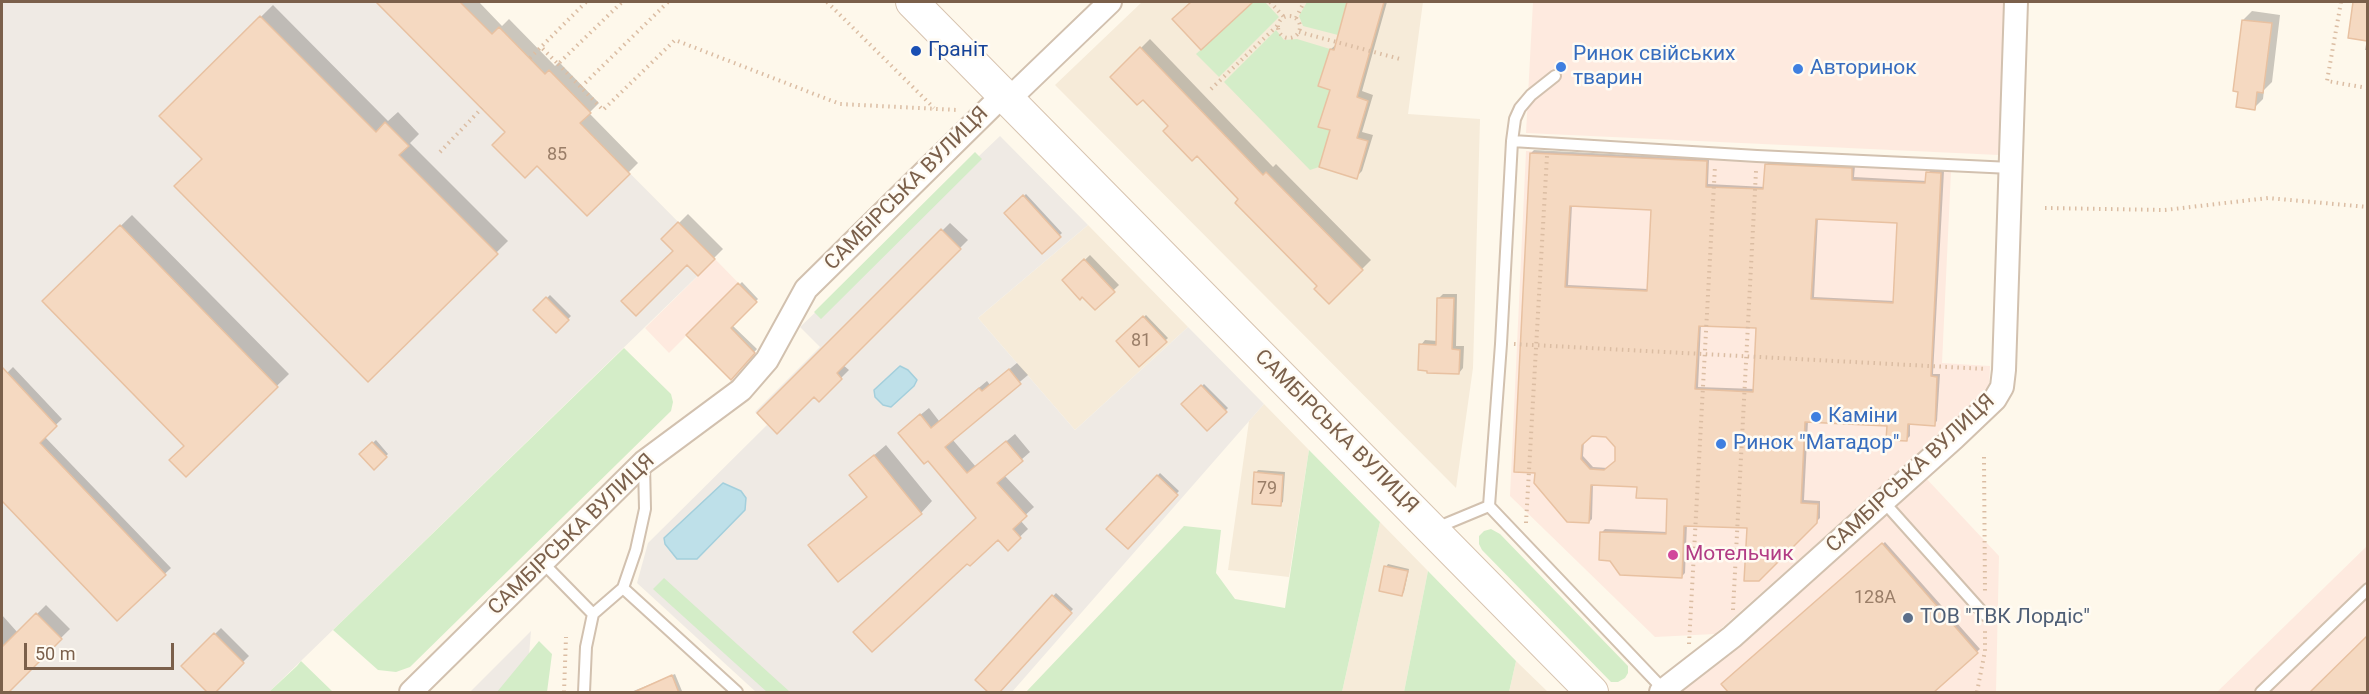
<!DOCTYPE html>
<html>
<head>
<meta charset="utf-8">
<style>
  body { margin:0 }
  #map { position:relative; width:2369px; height:694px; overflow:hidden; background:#fef8eb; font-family:Roboto,sans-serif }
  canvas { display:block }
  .frame { position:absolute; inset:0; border:3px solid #7b604b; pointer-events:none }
  .scale { position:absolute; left:24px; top:643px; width:150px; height:27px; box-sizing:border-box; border:3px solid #7b604b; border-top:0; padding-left:8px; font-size:18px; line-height:21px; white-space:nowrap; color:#7b604b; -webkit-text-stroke:4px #fffbf3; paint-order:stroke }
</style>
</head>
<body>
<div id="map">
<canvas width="2369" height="694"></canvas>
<div class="frame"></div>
<div class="scale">50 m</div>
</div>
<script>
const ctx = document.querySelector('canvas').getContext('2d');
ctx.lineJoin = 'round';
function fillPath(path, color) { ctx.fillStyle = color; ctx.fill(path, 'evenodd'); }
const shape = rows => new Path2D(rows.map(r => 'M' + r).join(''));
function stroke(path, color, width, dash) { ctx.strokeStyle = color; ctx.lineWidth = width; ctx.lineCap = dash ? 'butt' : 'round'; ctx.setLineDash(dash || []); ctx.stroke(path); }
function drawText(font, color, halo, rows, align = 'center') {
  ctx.font = font + ' Roboto,sans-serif'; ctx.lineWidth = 5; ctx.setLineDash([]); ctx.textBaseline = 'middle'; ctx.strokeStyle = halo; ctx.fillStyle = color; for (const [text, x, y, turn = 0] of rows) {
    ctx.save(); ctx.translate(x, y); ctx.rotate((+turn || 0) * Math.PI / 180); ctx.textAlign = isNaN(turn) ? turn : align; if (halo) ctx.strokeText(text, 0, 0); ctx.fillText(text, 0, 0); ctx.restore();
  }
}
const residential = shape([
  [1142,2,1423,2,1408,114,1480,119,1473,368,1456,488,1055,85],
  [1088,225,1188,327,1075,430,978,318],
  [1264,404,1309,450,1289,577,1228,570,1249,421],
  [1380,522,1428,571,1404,692,1342,692],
  [1516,661,1548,692,1509,692]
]);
const commercial = shape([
  [1533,2,2006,2,1999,155,1526,133],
  [1526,151,1951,171,1942,363,1990,366,1989,391,1715,634,1655,637,1510,496],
  [715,259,757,302,731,328,758,355,732,381,686,336,669,353,645,328],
  [1924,476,1999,556,1996,692,1678,692],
  [2367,546,2367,692,2217,692]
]);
const industrial = shape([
  [2,2,460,2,492,34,499,27,545,74,549,70,591,113,580,123,715,259,269,692,2,692],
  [1000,136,1088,225,978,318,1075,430,1188,327,1264,404,1012,692,756,692,637,583,648,543,767,425,755,412,820,347,800,327],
  [531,631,526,692,470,692]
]);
const green = shape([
  [1253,2,1265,2,1279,17,1219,77,1196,54],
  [1307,2,1347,2,1338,35,1303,26,1299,16],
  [1276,30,1284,40,1297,39,1330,49,1319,86,1330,90,1319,127,1330,130,1319,167,1310,170,1224,82],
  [975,152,982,159,821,319,814,312],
  [624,348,671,394,673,402,671,411,410,667,396,672,378,670,333,630],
  [1309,450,1380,522,1342,692,1026,692,1184,526,1221,530,1216,573,1235,599,1285,608],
  [1491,529,1500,534,1628,666,1628,673,1625,678,1618,682,1611,682,1482,550,1479,544,1479,536,1484,531],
  [1428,571,1516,661,1509,692,1404,692],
  [664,578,790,692,767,692,653,589],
  [539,641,552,654,547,692,497,692],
  [301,661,333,692,269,692,297,666]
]);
const water = shape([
  [900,366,908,370,917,380,914,386,891,407,883,405,875,397,874,390,900,366],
  [723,483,741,491,746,498,745,510,697,559,677,559,665,544,664,538,723,483]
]);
const shadow = shape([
  [378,2,479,2,502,26,509,19,555,66,559,62,599,103,589,113,638,163,587,214],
  [1192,2,1250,2,1201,48,1174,19],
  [1349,2,1387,2,1362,91,1373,95,1362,132,1373,135,1362,171,1356,177,1332,129,1331,49,1338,43],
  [2355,2,2368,2,2368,50,2365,50,2367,39,2350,36],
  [273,5,388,121,398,112,419,134,410,143,508,241,368,380,204,159,161,116],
  [2252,11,2280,15,2272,82,2264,90,2263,99,2254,108,2243,20],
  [1150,39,1273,167,1276,164,1371,260,1329,302,1319,286,1241,199,1143,98,1112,77],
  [1534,150,1709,159,1708,184,1765,187,1766,165,1769,162,1855,166,1854,177,1927,181,1928,173,1931,170,1944,171,1933,374,1940,374,1937,421,1934,424,1910,423,1910,436,1907,439,1888,425,1808,421,1804,500,1820,501,1820,518,1759,579,1748,527,1687,524,1685,573,1682,576,1602,532,1605,529,1667,532,1669,498,1638,486,1593,483,1592,519,1589,522,1531,153],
  [1572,205,1652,209,1648,289,1568,285],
  [1818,217,1898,221,1894,301,1814,297],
  [1701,324,1758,327,1755,389,1698,387],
  [1592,434,1606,435,1617,446,1616,461,1608,468,1593,467,1583,456,1584,441],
  [1026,194,1062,233,1042,252,1006,213],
  [688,214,723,249,698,274,663,239],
  [132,215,289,374,186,475,186,445,44,301],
  [950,223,968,240,843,365,849,370,819,400,814,395,759,413],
  [1090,255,1119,285,1095,308,1064,280],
  [742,282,758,299,732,325,757,349,731,378,688,335],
  [1443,294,1457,294,1456,346,1464,346,1463,368,1459,373,1429,369,1421,345,1425,340,1437,341,1439,298],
  [550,295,571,316,556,331,535,310],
  [1146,315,1168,338,1139,365,1118,341],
  [1017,363,1028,375,952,439,976,467,1015,434,1030,452,1004,475,1034,507,1020,520,1028,529,1008,548,978,518,908,425,929,408,939,421,987,381,990,385],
  [13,367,62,419,44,436,171,568,117,619,2,499,2,378],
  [1204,384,1228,408,1207,429,1183,405],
  [376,440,388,454,374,467,361,454],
  [886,445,932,501,921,513,810,545,868,496,851,475],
  [1258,470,1285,472,1283,502,1280,504,1256,473],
  [1160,473,1179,491,1128,547,1108,529],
  [1885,542,1980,649,1930,692,1723,684],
  [1388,564,1409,569,1404,592,1402,595,1386,567],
  [1056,593,1073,609,998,692,977,680],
  [46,605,70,629,6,692,2,687,2,615,18,633],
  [221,628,249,656,213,692,183,666],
  [2368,638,2368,692,2311,692],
  [675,674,682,691,680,692,631,692]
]);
const building = shape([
  [376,2,460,2,492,34,499,27,545,74,549,70,591,113,580,123,630,174,587,216,537,166,525,178,492,145,505,132,376,2],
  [1191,2,1253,2,1201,50,1172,19,1191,2],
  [1347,2,1384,2,1357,97,1368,101,1357,138,1368,141,1357,179,1319,167,1330,130,1318,127,1330,90,1318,86,1330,49,1334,50,1347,2],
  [2353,2,2367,2,2367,41,2348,38,2353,2],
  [260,16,376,132,385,122,409,146,399,155,498,254,368,382,174,186,202,159,159,116,260,16],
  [2242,20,2272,23,2263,93,2257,92,2255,110,2236,107,2238,92,2233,91,2242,20],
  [1140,47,1263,175,1266,172,1363,270,1329,304,1314,289,1317,286,1235,203,1238,199,1197,156,1192,161,1163,131,1168,126,1143,100,1137,105,1110,77,1140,47],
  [1530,153,1707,161,1706,187,1763,189,1765,164,1852,168,1852,180,1925,183,1926,172,1941,173,1931,376,1937,377,1935,426,1908,424,1907,441,1886,440,1887,426,1805,422,1801,503,1818,504,1817,523,1759,581,1744,581,1747,528,1684,526,1682,578,1620,575,1610,561,1599,560,1600,532,1666,534,1667,499,1636,498,1637,487,1591,485,1589,523,1567,522,1534,483,1535,473,1514,472,1530,153],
  [1570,206,1651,210,1647,291,1565,287,1570,206],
  [1816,219,1897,223,1893,303,1811,299,1816,219],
  [1699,326,1756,328,1753,392,1695,389,1699,326],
  [1592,436,1606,437,1615,447,1615,461,1604,470,1590,469,1581,459,1582,445,1592,436],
  [1023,195,1061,237,1042,254,1004,213,1023,195],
  [678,222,715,259,698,276,687,265,636,316,621,301,673,251,661,239,678,222],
  [120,225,278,387,186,477,169,460,184,446,42,301,120,225],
  [941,229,961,249,837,373,842,379,819,402,814,397,777,434,757,413,941,229],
  [1084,259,1115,292,1095,310,1082,297,1080,300,1062,280,1084,259],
  [738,283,757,302,731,328,755,353,731,380,686,335,738,283],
  [546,297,569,320,556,333,533,310,546,297],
  [1437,298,1454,298,1452,349,1460,350,1459,374,1427,373,1427,371,1418,370,1419,344,1436,345,1437,298],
  [1143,316,1167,342,1139,367,1116,341,1143,316],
  [2,367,57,426,40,443,166,575,117,621,2,501,2,367],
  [1009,369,1021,384,945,447,967,473,1006,441,1023,461,997,483,1027,516,1013,529,1021,538,1008,551,998,540,970,566,967,564,872,652,853,632,976,518,928,461,924,464,898,433,920,414,931,428,979,388,982,391,1009,369],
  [1201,385,1227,412,1207,431,1181,404,1201,385],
  [372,442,387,457,374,470,359,454,372,442],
  [874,455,922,514,838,582,808,545,867,497,849,475,874,455],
  [1254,472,1283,475,1281,506,1252,504,1254,472],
  [1157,475,1178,495,1128,549,1106,529,1157,475],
  [1882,543,1978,653,1933,693,1729,693,1721,684,1882,543],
  [1384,566,1408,571,1402,596,1379,591,1384,566],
  [1052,595,1072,613,999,693,989,693,975,680,1052,595],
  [36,613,62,639,8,693,2,693,2,647,36,613],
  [214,633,244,663,215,693,208,693,181,666,214,633],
  [2367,636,2367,693,2309,693,2367,636],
  [672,675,679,693,632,693,672,675]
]);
const path = shape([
  [586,2,541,47,558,64,622,2],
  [827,2,934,108],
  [1270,2,1284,17],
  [2341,2,2327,81,2368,88],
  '1278 27a11 11 0 1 1 22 0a11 11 0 1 1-22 0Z',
  [1296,18,1304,2],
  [1299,32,1400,59],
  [530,58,541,47],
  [558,64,603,110,675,40,840,104,958,110],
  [581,87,668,2],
  [1211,89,1279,24],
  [440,152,482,108],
  [2045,208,2165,210,2268,198,2368,207],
  [1514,344,1986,369],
  [1984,457,1985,594],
  [1526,523,1547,156],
  [1733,610,1756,171],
  [1689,644,1715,166],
  [564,692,566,637],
  [1977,692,1985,651,1985,628]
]);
const lane = shape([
  [1512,141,1515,119,1520,108,1531,95,1555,76],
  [644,464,645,509,636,550,623,588,737,692],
  [1883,501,1985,615],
  [1436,528,1489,506],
  [542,562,593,614],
  [1664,690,1489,506,1501,344,1512,141,1757,156,2011,168],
  [584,692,586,647,593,614,623,588],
  [2261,692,2368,589]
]);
const street = shape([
  [1008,100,1110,2],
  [411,692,644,462,741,390,767,360,806,289,1003,95],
  [1661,692,1732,637,1954,438,1995,399,2002,387,2004,370,2016,2]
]);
const secondary = shape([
  [912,2,1592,692]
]);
const markers = [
  [916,51,6,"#1a4fb4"],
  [1561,67,6,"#3f7fe0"],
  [1798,69,6,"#3f7fe0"],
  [1816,417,6,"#3f7fe0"],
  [1721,444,6,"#3f7fe0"],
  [1673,555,6,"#d1479c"],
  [1908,618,6,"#5c6f8a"]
];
const numberNames = [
  ["85",557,155],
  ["81",1141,341],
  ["79",1267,489],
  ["128А",1875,598]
];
const transitNames = [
  ["Граніт",928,51]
];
const shopNames = [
  ["Ринок свійських",1573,55],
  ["тварин",1573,79],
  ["Авторинок",1810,69],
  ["Каміни",1828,417],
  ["Ринок \"Матадор\"",1733,444]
];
const streetNames = [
  ["САМБІРСЬКА ВУЛИЦЯ",907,189,-45],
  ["САМБІРСЬКА ВУЛИЦЯ",1336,432,45],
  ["САМБІРСЬКА ВУЛИЦЯ",1911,474,-43],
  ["САМБІРСЬКА ВУЛИЦЯ",572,535,-44]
];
const hotelNames = [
  ["Мотельчик",1685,555]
];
const serviceNames = [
  ["ТОВ \"ТВК Лордіс\"",1920,618]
];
fillPath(residential, '#f6ebd9');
fillPath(commercial, '#feeadf');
fillPath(industrial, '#efeae4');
fillPath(green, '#d4edc8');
fillPath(water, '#bee0e9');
stroke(water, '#a3cfdc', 1.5);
fillPath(shadow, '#0003');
fillPath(building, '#f5d9c1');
stroke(building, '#e8c1a1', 1.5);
stroke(lane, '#d2c1af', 14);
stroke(street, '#d2c1af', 26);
stroke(secondary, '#d7c3af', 34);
stroke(path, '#dbbda3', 4, [1.5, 4.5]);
stroke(lane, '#fff', 10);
stroke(street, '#fff', 22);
stroke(secondary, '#fff', 32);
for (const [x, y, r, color] of markers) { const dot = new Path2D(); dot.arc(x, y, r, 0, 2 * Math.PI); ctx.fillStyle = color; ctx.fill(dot); stroke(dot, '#fffbf3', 2); }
drawText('18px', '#9a7e68', null, numberNames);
drawText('21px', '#164399', '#fffbf3', transitNames, 'left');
drawText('21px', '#366cbe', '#fffbf3', shopNames, 'left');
drawText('21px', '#7b604b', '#fffbf3', streetNames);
drawText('21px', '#b23c85', '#fffbf3', hotelNames, 'left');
drawText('21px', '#4e5e75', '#fffbf3', serviceNames, 'left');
</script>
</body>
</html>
